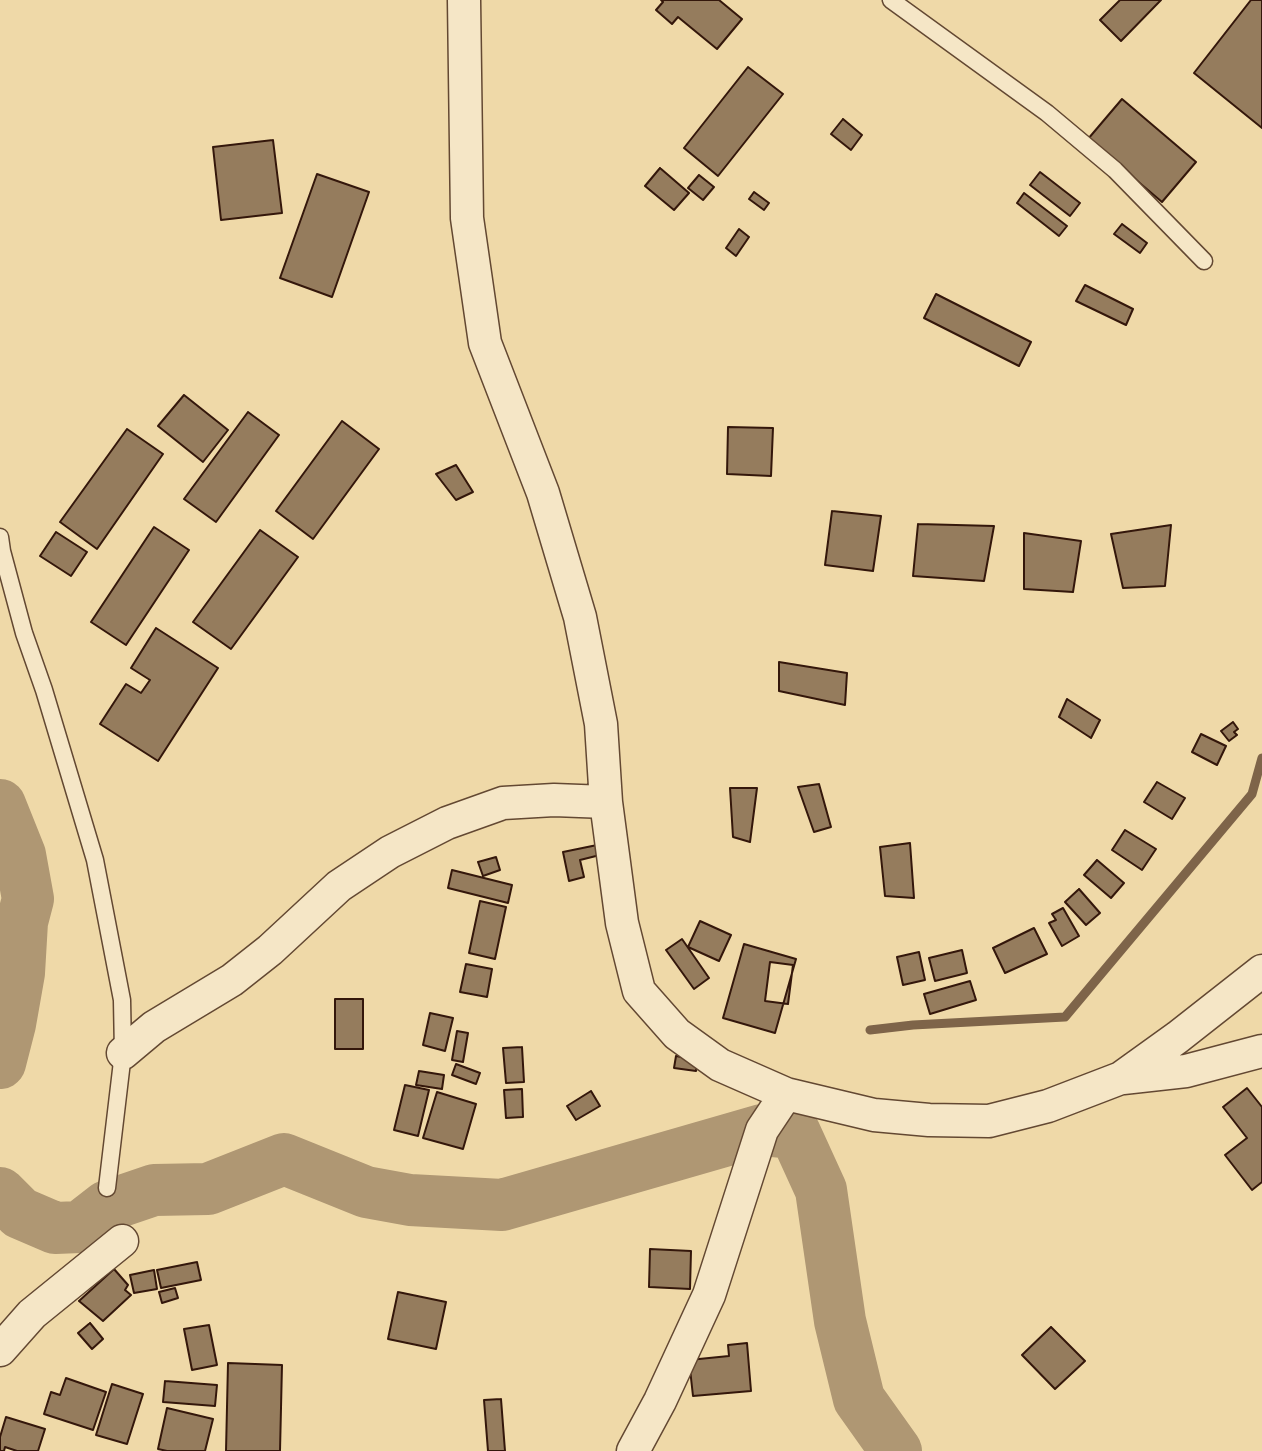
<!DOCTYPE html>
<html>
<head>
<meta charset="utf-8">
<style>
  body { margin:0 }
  canvas { display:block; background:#efd9a8 }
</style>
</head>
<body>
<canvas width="1262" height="1451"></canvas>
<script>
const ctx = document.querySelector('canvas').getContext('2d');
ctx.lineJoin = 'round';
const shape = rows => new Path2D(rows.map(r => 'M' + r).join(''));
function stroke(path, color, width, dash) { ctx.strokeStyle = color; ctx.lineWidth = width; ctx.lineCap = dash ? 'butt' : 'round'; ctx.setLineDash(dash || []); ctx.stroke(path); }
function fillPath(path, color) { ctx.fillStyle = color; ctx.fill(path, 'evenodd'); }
const stream = shape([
  [870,1030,913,1025,1065,1017,1252,794,1262,758]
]);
const river = shape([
  [0,805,20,855,28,899,22,922,19,973,10,1024,0,1063],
  [0,1193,20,1213,55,1228,80,1227,107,1206,154,1190,208,1189,284,1159,366,1192,410,1200,502,1205,762,1130,795,1133,821,1190,840,1321,859,1399,896,1451]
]);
const building = shape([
  [661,0,719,0,742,19,717,49,678,17,672,24,656,10,663,2,661,0],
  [1120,0,1161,0,1121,41,1100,20,1120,0],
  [1251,0,1262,0,1262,128,1194,73,1251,0],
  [748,67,783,94,718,176,684,148,748,67],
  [1122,99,1196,162,1162,202,1088,139,1122,99],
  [843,119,862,135,851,150,831,134,843,119],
  [273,140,282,213,221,220,213,147,273,140],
  [660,168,689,193,674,210,645,186,660,168],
  [1040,172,1080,203,1070,216,1030,185,1040,172],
  [317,174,369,192,332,297,280,278,317,174],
  [699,175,714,187,703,200,688,188,699,175],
  [754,192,769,203,764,210,749,199,754,192],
  [1024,193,1067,226,1059,236,1017,203,1024,193],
  [1122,224,1147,243,1140,253,1114,234,1122,224],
  [739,229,749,237,736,256,726,248,739,229],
  [1085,285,1133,309,1126,325,1076,301,1085,285],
  [936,294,1031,342,1019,366,924,318,936,294],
  [184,395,228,430,203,462,158,426,184,395],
  [248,412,279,435,216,522,184,499,248,412],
  [342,421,379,449,313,539,276,511,342,421],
  [728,427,773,428,771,476,727,474,728,427],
  [127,429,163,454,97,549,60,522,127,429],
  [456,465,473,492,456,500,436,474,456,465],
  [832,511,881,516,873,571,825,565,832,511],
  [918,524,994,526,984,581,913,576,918,524],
  [1171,525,1165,586,1123,588,1111,534,1171,525],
  [154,527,189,550,126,645,91,622,154,527],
  [260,530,298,557,231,649,193,622,260,530],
  [56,532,87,552,71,576,40,556,56,532],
  [1024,533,1081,541,1073,592,1024,589,1024,533],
  [156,628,218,668,158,761,100,724,126,684,141,693,150,680,131,668,156,628],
  [779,662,847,673,845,705,779,691,779,662],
  [1067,699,1100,720,1091,738,1059,717,1067,699],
  [1233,722,1238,729,1234,732,1237,735,1229,741,1221,731,1233,722],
  [1201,734,1226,746,1217,765,1192,752,1201,734],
  [1157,782,1185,798,1172,819,1144,802,1157,782],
  [819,784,831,827,814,832,798,787,819,784],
  [730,788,757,788,750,842,733,837,730,788],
  [1125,830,1156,849,1142,870,1112,850,1125,830],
  [910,843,914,898,885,896,880,847,910,843],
  [602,844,604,854,580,860,584,877,569,881,563,852,602,844],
  [496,857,500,870,483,876,478,862,496,857],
  [1097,860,1124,883,1111,898,1084,875,1097,860],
  [452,870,512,885,508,903,448,888,452,870],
  [1079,889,1100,913,1086,925,1065,902,1079,889],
  [480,901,506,907,495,959,469,953,480,901],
  [1063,908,1079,936,1062,946,1049,923,1056,920,1052,914,1063,908],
  [700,921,731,935,719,961,688,947,700,921],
  [1034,928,1047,954,1005,973,993,948,1034,928],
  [682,939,709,978,694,989,666,950,682,939],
  [744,944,796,959,775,1033,723,1018,744,944],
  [962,950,967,973,935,981,929,958,962,950],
  [919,952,925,980,903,985,897,957,919,952],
  [770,962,793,965,788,1004,765,1001,770,962],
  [466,964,492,969,487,997,460,992,466,964],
  [970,981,976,1000,930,1014,924,994,970,981],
  [335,999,363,999,363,1049,335,1049,335,999],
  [430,1013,453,1018,445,1051,423,1045,430,1013],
  [457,1031,468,1033,463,1062,452,1060,457,1031],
  [522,1047,524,1082,506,1083,503,1048,522,1047],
  [676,1056,698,1060,696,1071,674,1068,676,1056],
  [456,1064,480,1073,476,1084,452,1075,456,1064],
  [419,1071,444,1075,442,1089,416,1085,419,1071],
  [405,1085,429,1090,418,1136,394,1130,405,1085],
  [1247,1088,1262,1107,1262,1182,1252,1190,1225,1155,1247,1138,1223,1107,1247,1088],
  [522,1089,523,1117,506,1118,504,1090,522,1089],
  [591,1091,600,1106,576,1120,567,1106,591,1091],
  [437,1092,476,1104,463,1149,423,1138,437,1092],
  [650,1249,691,1251,690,1289,649,1287,650,1249],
  [197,1262,201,1280,161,1288,157,1270,197,1262],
  [114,1269,128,1285,125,1290,131,1295,103,1321,79,1301,114,1269],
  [154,1270,157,1289,134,1293,130,1275,154,1270],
  [175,1288,178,1298,162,1303,159,1292,175,1288],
  [398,1292,446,1302,436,1349,388,1339,398,1292],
  [90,1323,103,1339,92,1349,78,1333,90,1323],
  [209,1325,217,1365,192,1370,184,1329,209,1325],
  [1051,1327,1085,1361,1055,1389,1022,1355,1051,1327],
  [747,1343,751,1391,693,1396,689,1360,729,1356,728,1345,747,1343],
  [228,1363,282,1365,280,1451,226,1451,228,1363],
  [66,1378,106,1392,93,1430,44,1414,51,1392,60,1395,66,1378],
  [165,1381,217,1385,215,1406,163,1402,165,1381],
  [112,1384,143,1394,127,1444,96,1435,112,1384],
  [501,1399,505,1451,488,1451,484,1400,501,1399],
  [167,1408,213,1419,205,1451,167,1451,158,1449,167,1408],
  [6,1417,45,1429,38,1451,17,1451,5,1447,4,1451,0,1451,0,1437,6,1417]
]);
const service = shape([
  [891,0,1047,113,1115,170,1204,261],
  [0,537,2,551,24,633,44,690,95,860,122,1000,123,1053,107,1188]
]);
const minor = shape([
  [464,0,467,218,485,343,543,493,580,617,601,724,606,802,622,923,639,991,677,1034,720,1065,786,1094,874,1115,929,1120,989,1121,1048,1106,1121,1078,1178,1037,1262,971],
  [123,1053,154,1027,232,980,270,950,339,886,390,852,447,823,503,803,554,800,606,802],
  [1123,1078,1186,1071,1262,1051],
  [0,1350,32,1314,122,1241],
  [633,1451,660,1401,709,1295,762,1130,786,1094]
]);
stroke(stream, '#7e6449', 9);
stroke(river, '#af9773', 52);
fillPath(building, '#957c5d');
stroke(building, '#34170b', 2);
stroke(service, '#634832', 19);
stroke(minor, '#634832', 35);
stroke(service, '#f5e6c6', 16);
stroke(minor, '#f5e6c6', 32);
</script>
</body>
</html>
